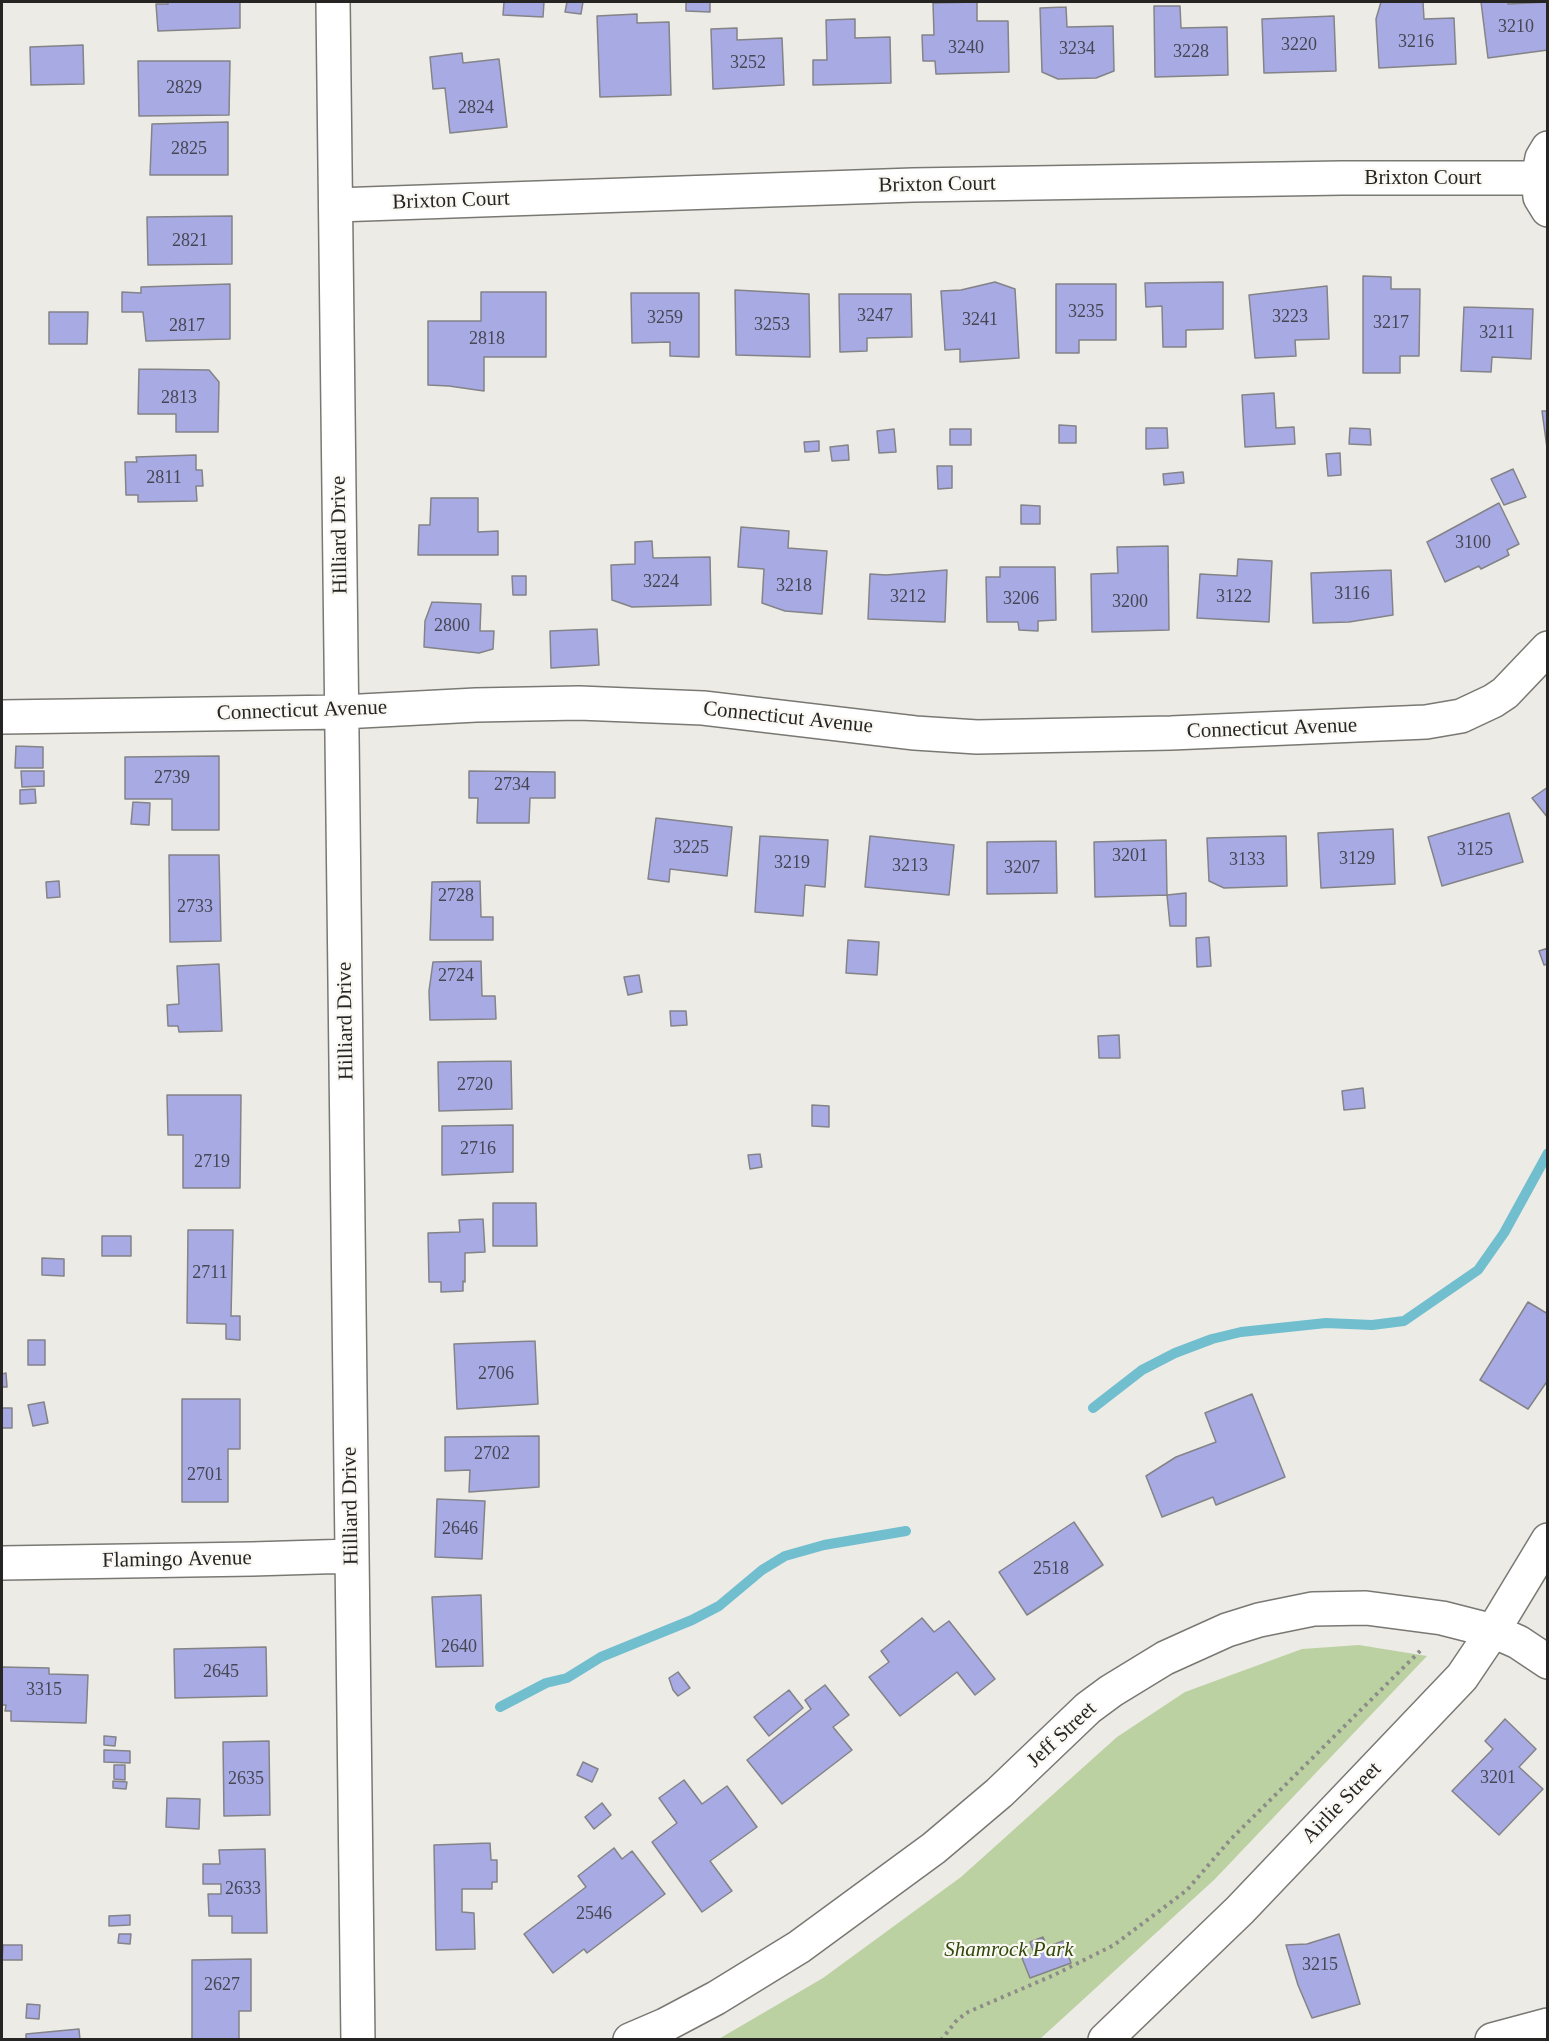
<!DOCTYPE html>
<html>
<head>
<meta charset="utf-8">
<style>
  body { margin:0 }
  #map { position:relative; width:1549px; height:2041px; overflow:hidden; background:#ecebe6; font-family:"Times New Roman",serif }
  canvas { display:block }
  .frame { position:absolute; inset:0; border:3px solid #262524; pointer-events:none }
</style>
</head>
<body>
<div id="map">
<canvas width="1549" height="2041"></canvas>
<div class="frame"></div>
</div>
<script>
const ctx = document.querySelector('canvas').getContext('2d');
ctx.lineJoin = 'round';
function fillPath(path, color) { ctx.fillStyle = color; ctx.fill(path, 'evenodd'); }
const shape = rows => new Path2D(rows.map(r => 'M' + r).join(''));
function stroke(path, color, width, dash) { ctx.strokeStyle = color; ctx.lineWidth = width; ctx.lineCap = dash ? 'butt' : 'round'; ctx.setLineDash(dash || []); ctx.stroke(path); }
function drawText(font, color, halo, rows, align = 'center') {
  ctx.font = font + ' "Times New Roman",serif'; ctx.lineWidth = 4.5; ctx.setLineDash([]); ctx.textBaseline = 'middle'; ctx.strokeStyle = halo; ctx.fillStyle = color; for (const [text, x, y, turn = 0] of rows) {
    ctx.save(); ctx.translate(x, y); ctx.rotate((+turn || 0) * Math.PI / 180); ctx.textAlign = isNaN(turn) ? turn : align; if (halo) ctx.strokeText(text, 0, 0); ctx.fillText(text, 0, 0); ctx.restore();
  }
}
const green = shape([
  [1359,1645,1427,1656,1215,1879,1040,2039,717,2040,823,1978,961,1877,1117,1737,1185,1692,1302,1649]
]);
const stream = shape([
  [1093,1408,1142,1370,1175,1353,1212,1339,1241,1332,1326,1323,1372,1325,1404,1321,1478,1270,1504,1233,1548,1153],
  [500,1707,546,1683,567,1678,601,1657,692,1620,719,1606,762,1570,785,1556,824,1545,906,1531]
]);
const building = shape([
  [168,2,240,2,240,28,158,31,156,4,168,4,168,2],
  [504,2,544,2,543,17,503,15,504,2],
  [567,2,583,2,581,14,565,12,567,2],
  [686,2,710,2,710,12,686,11,686,2],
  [977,2,977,21,1008,21,1009,72,936,74,935,61,923,61,922,35,934,35,933,3,977,2],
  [1381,2,1423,2,1424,19,1454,18,1456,64,1379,68,1376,19,1381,2],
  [1481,2,1508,2,1508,4,1548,2,1548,50,1488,58,1481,2],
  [1154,6,1180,6,1181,28,1227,27,1228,75,1155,77,1154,6],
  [1066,7,1067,27,1113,26,1114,71,1096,78,1058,79,1042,72,1040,8,1066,7],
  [637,14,637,23,669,22,671,95,600,97,597,16,637,14],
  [1334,16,1336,71,1264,73,1262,19,1334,16],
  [855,19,855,38,890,37,891,83,813,85,813,60,827,60,826,20,855,19],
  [737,28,737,40,782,38,784,85,713,89,711,29,737,28],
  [83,45,84,84,31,85,30,47,83,45],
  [462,53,463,63,499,59,507,127,450,133,445,88,433,89,430,57,462,53],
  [138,61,230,61,229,115,139,116,138,61],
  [228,122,228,175,150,175,152,124,228,122],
  [232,216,232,264,148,265,147,217,232,216],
  [1363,276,1391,277,1391,289,1420,289,1419,356,1400,356,1400,373,1363,373,1363,276],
  [995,282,1015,289,1019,358,960,362,960,349,945,350,941,291,961,290,995,282],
  [1223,282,1223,329,1186,330,1186,347,1163,347,1162,306,1146,307,1145,283,1223,282],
  [230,284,230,339,146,341,143,312,122,312,122,292,141,293,141,287,230,284],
  [1056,284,1116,284,1116,340,1079,340,1079,353,1056,353,1056,284],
  [1327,286,1329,339,1295,340,1296,356,1255,358,1249,295,1327,286],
  [735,290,809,294,810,357,736,355,735,290],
  [481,292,546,292,546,357,484,357,484,391,449,386,428,385,428,321,481,321,481,292],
  [631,293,699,293,699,357,670,356,670,342,632,343,631,293],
  [839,294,911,294,912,337,867,338,867,351,840,352,839,294],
  [1464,307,1533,309,1531,359,1492,357,1491,372,1461,371,1464,307],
  [49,312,88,312,87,344,49,344,49,312],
  [139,369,209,370,219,382,218,432,176,432,176,414,138,414,139,369],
  [1274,393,1276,428,1294,427,1295,444,1245,447,1242,395,1274,393],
  [1542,411,1548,411,1547,448,1542,411],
  [1059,425,1076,426,1076,443,1059,443,1059,425],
  [1146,428,1167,428,1168,448,1146,449,1146,428],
  [1350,428,1370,429,1371,445,1349,444,1350,428],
  [894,429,896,452,879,453,877,431,894,429],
  [950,429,971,429,971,445,950,445,950,429],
  [819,441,819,451,805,452,804,442,819,441],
  [848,445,849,460,832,461,830,447,848,445],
  [1340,453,1341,475,1328,476,1326,454,1340,453],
  [196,455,196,470,202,470,203,486,196,486,197,501,138,502,138,495,126,495,125,462,137,462,136,457,196,455],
  [937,466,952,466,952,488,938,489,937,466],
  [1513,469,1526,497,1504,505,1491,479,1513,469],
  [1183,472,1184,483,1164,485,1163,474,1183,472],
  [431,498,478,498,478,532,498,531,498,555,418,555,419,525,430,525,431,498],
  [1499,503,1519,544,1507,550,1509,555,1481,569,1479,566,1445,582,1427,542,1499,503],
  [1021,505,1040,506,1040,524,1021,524,1021,505],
  [741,527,789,531,788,548,827,551,822,614,785,611,762,603,764,569,738,567,741,527],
  [652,541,653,558,710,557,711,605,632,607,612,600,611,565,635,564,635,542,652,541],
  [1168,546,1169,630,1092,632,1091,574,1118,573,1117,547,1168,546],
  [1238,559,1272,561,1269,622,1197,618,1200,574,1237,576,1238,559],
  [1000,567,1055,567,1056,620,1038,621,1038,631,1019,630,1018,622,987,622,986,577,1000,577,1000,567],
  [947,570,945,622,868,619,870,574,886,575,947,570],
  [1391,570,1393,615,1349,622,1313,623,1311,573,1391,570],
  [512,576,526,576,526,595,513,595,512,576],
  [432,602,481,604,480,631,494,631,493,649,479,653,424,647,425,621,432,602],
  [597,629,599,665,551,668,550,631,597,629],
  [16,746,43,747,43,768,15,768,16,746],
  [219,756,219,830,172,830,172,799,125,799,125,757,219,756],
  [21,771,44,771,44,786,22,787,21,771],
  [469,771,555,772,555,798,530,798,529,823,477,823,478,798,469,798,469,771],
  [1548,787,1548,818,1532,798,1548,787],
  [35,789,36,803,20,804,20,790,35,789],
  [133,802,150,803,149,825,131,824,133,802],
  [1509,813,1523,862,1442,886,1428,837,1509,813],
  [656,818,732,827,727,876,670,869,669,882,648,879,656,818],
  [1393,829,1395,884,1321,888,1318,833,1393,829],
  [760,836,828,840,825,887,805,885,803,916,755,912,760,836],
  [870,836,954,845,949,895,865,887,870,836],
  [1286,836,1287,886,1224,888,1209,881,1207,838,1286,836],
  [1166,840,1167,895,1095,897,1094,842,1166,840],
  [1056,841,1057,893,987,894,987,842,1056,841],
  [169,855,219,855,221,941,170,942,169,855],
  [59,881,60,897,47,898,46,882,59,881],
  [480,881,481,917,493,917,493,940,430,940,432,882,480,881],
  [1186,893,1186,926,1170,926,1167,895,1186,893],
  [1209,937,1211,966,1197,967,1196,938,1209,937],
  [848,940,879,942,877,975,846,973,848,940],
  [1548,948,1548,964,1544,965,1539,951,1548,948],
  [481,961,482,996,495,996,496,1019,430,1020,429,991,433,962,481,961],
  [219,964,222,1031,179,1032,178,1026,168,1026,167,1005,179,1004,177,966,219,964],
  [639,975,642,992,628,995,624,977,639,975],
  [670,1011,686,1011,687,1025,671,1026,670,1011],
  [1119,1035,1120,1058,1099,1058,1098,1036,1119,1035],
  [511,1061,512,1109,439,1111,438,1062,511,1061],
  [1363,1088,1365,1108,1344,1110,1342,1091,1363,1088],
  [167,1095,241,1095,240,1188,183,1188,183,1135,168,1135,167,1095],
  [812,1105,829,1106,829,1127,812,1126,812,1105],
  [513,1125,513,1172,442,1175,442,1126,513,1125],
  [760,1154,762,1167,750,1169,748,1155,760,1154],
  [493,1203,536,1203,537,1246,493,1246,493,1203],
  [483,1219,485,1252,465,1253,465,1282,463,1281,463,1291,441,1292,441,1282,429,1282,428,1233,460,1232,459,1220,483,1219],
  [188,1230,233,1230,231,1316,240,1316,240,1340,226,1339,226,1324,187,1323,188,1230],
  [102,1236,131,1236,131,1256,102,1256,102,1236],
  [42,1258,64,1259,64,1276,42,1275,42,1258],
  [1528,1302,1548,1314,1548,1380,1528,1409,1480,1380,1528,1302],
  [28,1340,45,1340,45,1365,28,1365,28,1340],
  [535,1341,538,1404,457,1409,454,1344,535,1341],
  [6,1373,7,1387,2,1387,2,1374,6,1373],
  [1252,1394,1285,1477,1216,1505,1213,1497,1162,1517,1146,1476,1176,1457,1216,1442,1205,1413,1252,1394],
  [182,1399,240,1399,240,1449,228,1449,228,1502,182,1502,182,1399],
  [44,1402,48,1423,33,1426,28,1405,44,1402],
  [2,1408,12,1408,12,1428,2,1428,2,1408],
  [539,1436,539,1487,469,1492,470,1470,445,1471,445,1437,539,1436],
  [437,1499,485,1501,482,1559,435,1557,437,1499],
  [1074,1522,1103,1565,1027,1615,999,1572,1074,1522],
  [481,1595,483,1666,436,1667,432,1597,481,1595],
  [922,1618,934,1632,949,1621,995,1679,975,1695,957,1672,900,1716,869,1677,889,1662,881,1651,922,1618],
  [266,1647,267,1696,175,1698,174,1649,266,1647],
  [2,1667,49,1668,49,1674,88,1675,86,1723,11,1721,11,1711,5,1711,6,1705,2,1705,2,1667],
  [678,1672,690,1688,678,1696,673,1690,669,1678,678,1672],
  [825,1685,849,1715,833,1727,852,1750,782,1804,747,1760,811,1709,805,1700,825,1685],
  [789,1690,803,1708,769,1736,754,1717,789,1690],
  [1505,1719,1536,1749,1519,1767,1543,1789,1499,1835,1452,1791,1493,1749,1485,1741,1505,1719],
  [104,1736,116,1737,115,1746,104,1745,104,1736],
  [269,1741,270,1815,224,1816,223,1742,269,1741],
  [104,1750,130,1751,130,1763,104,1762,104,1750],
  [583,1762,598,1769,592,1782,577,1775,583,1762],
  [114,1765,125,1765,125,1780,114,1779,114,1765],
  [684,1780,702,1804,727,1786,757,1827,710,1861,732,1891,702,1912,652,1842,677,1823,659,1798,684,1780],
  [113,1781,127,1782,126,1789,113,1788,113,1781],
  [167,1798,200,1799,199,1829,166,1827,167,1798],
  [602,1803,611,1815,594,1829,585,1817,602,1803],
  [490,1843,491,1860,497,1860,497,1882,492,1882,492,1889,462,1889,462,1912,474,1913,475,1949,436,1950,434,1845,490,1843],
  [614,1848,622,1859,632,1851,665,1894,587,1953,584,1949,553,1973,524,1934,586,1887,578,1876,614,1848],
  [265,1849,267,1933,232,1933,232,1916,209,1916,208,1894,221,1894,221,1884,203,1884,203,1864,220,1864,219,1850,265,1849],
  [130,1915,130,1925,109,1926,109,1916,130,1915],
  [119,1934,131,1934,130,1944,118,1943,119,1934],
  [1339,1934,1360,2004,1312,2018,1298,1985,1286,1945,1307,1944,1339,1934],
  [1043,1937,1047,1947,1063,1941,1071,1963,1030,1978,1022,1958,1034,1953,1030,1942,1043,1937],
  [3,1945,22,1945,22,1960,2,1960,3,1945],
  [251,1959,251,2011,239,2011,239,2040,192,2040,192,1960,251,1959],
  [27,2004,40,2005,39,2019,26,2018,27,2004],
  [79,2029,80,2040,26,2040,26,2034,79,2029]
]);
const path = shape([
  [941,2040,957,2020,968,2012,1054,1975,1114,1945,1187,1890,1230,1840,1422,1649]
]);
const minor = shape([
  [333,2,358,2040],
  [1548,148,1542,158,1538,178,1540,197,1548,210],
  [336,205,913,185,1342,178,1538,178],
  [2,717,342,712,476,705,579,703,703,708,915,733,977,737,1171,733,1426,722,1461,716,1493,701,1505,693,1548,648],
  [2,1563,252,1559,352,1556],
  [630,2040,665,2025,716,1998,799,1947,934,1848,999,1793,1088,1708,1111,1691,1165,1658,1227,1630,1259,1620,1313,1609,1366,1608,1442,1618,1493,1631,1518,1642,1548,1662],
  [1105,2040,1240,1910,1462,1677,1493,1631,1548,1540],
  [1492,2040,1548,2025]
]);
const numberNames = [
  ["3210",1516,27],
  ["3216",1416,42],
  ["3220",1299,45],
  ["3240",966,48],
  ["3234",1077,49],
  ["3228",1191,52],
  ["3252",748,63],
  ["2829",184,88],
  ["2824",476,108],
  ["2825",189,149],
  ["2821",190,241],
  ["3235",1086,312],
  ["3247",875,316],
  ["3223",1290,317],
  ["3259",665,318],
  ["3241",980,320],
  ["3217",1391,323],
  ["3253",772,325],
  ["2817",187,326],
  ["3211",1497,333],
  ["2818",487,339],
  ["2813",179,398],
  ["2811",164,478],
  ["3100",1473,543],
  ["3224",661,582],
  ["3218",794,586],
  ["3116",1352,594],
  ["3212",908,597],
  ["3122",1234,597],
  ["3206",1021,599],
  ["3200",1130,602],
  ["2800",452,626],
  ["2739",172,778],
  ["2734",512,785],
  ["3225",691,848],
  ["3125",1475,850],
  ["3201",1130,856],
  ["3129",1357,859],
  ["3133",1247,860],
  ["3219",792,863],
  ["3213",910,866],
  ["3207",1022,868],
  ["2728",456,896],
  ["2733",195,907],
  ["2724",456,976],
  ["2720",475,1085],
  ["2716",478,1149],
  ["2719",212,1162],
  ["2711",210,1273],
  ["2706",496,1374],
  ["2702",492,1454],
  ["2701",205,1475],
  ["2646",460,1529],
  ["2518",1051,1569],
  ["2640",459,1647],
  ["2645",221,1672],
  ["3315",44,1690],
  ["3201",1498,1778],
  ["2635",246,1779],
  ["2633",243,1889],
  ["2546",594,1914],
  ["3215",1320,1965],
  ["2627",222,1985]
];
const streetNames = [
  ["Brixton Court",1423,178],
  ["Brixton Court",937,185,-1],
  ["Brixton Court",451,201,-2],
  ["Hilliard Drive",340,535,-91],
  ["Connecticut Avenue",302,711,-2],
  ["Connecticut Avenue",788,718,6],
  ["Connecticut Avenue",1272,729,-2],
  ["Hilliard Drive",346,1021,-91],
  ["Hilliard Drive",351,1506,-91],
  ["Flamingo Avenue",177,1560,-1],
  ["Jeff Street",1062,1735,-43],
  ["Airlie Street",1342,1803,-46]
];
const parkNames = [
  ["Shamrock Park",1009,1950]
];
fillPath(green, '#bcd1a2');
stroke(stream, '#71bece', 10);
fillPath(building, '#a8abe3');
stroke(building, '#838388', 1.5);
stroke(minor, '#797873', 36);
stroke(path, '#8d8c89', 4, [3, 4.5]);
stroke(minor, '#fff', 33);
drawText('18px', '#464654', null, numberNames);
drawText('21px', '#262524', '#faf8f3', streetNames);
drawText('italic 21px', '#32480b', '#faf8f3', parkNames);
</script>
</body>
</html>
